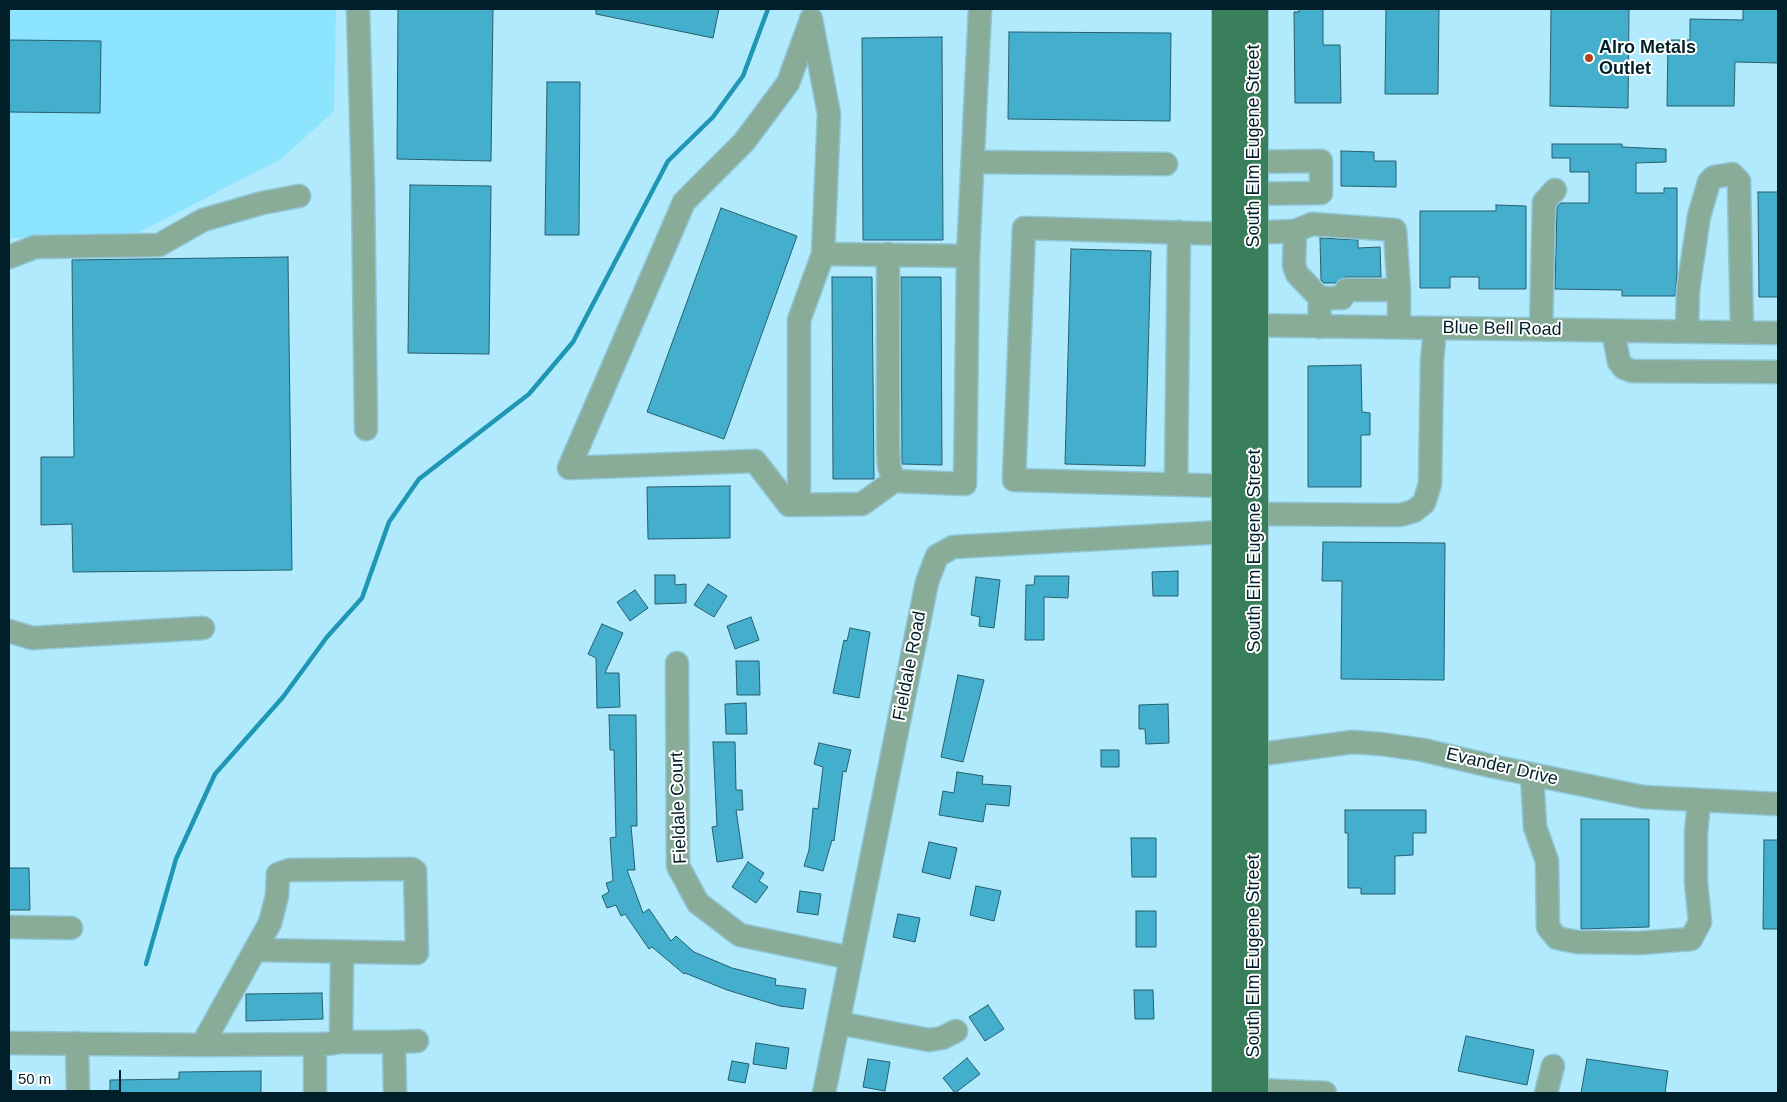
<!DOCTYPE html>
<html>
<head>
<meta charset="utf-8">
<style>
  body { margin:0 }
  #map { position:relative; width:1787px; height:1102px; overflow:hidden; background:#b0eafc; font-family:Arial,sans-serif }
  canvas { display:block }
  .frame { position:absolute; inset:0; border:10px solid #001f28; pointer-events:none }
  .scale { position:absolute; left:10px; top:1070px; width:111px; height:22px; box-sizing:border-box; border:2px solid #001f28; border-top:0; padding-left:6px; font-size:15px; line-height:18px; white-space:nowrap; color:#001f28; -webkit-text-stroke:4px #fff; paint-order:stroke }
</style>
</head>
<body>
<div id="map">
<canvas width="1787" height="1102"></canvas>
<div class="frame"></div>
<div class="scale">50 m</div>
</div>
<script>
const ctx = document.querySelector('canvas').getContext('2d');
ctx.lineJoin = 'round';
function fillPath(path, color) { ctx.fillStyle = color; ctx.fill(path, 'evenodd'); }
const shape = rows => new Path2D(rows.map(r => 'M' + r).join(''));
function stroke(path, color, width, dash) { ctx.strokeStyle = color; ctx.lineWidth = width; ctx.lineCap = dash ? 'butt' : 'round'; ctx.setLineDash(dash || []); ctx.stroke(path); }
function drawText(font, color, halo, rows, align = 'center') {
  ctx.font = font + ' Arial,sans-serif'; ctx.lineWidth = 4; ctx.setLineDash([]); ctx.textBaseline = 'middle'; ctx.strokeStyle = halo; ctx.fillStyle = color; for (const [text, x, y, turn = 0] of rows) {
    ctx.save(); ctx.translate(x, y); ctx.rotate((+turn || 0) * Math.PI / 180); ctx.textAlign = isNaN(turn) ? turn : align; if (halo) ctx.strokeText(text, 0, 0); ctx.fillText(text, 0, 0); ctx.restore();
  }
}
const built = shape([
  [9,9,336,9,334,111,281,159,130,237,9,238]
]);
const stream = shape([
  [146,964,176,859,215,774,283,697,327,637,362,598,389,522,419,479,529,394,573,342,668,161,713,117,743,76,768,9]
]);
const building = shape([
  [398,9,493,9,491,161,397,159,398,9],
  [596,9,719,9,713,38,596,14,596,9],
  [1299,9,1323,9,1323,45,1340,45,1341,103,1295,103,1294,12,1299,12,1299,9],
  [1386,9,1439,9,1438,94,1385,94,1386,9],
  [1551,9,1629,9,1628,108,1550,106,1551,9],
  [1743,9,1778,9,1778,63,1735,62,1734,106,1667,106,1668,40,1690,40,1690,19,1743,20,1743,9],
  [1009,32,1171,33,1170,121,1008,119,1009,32],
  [942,37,943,240,863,240,862,38,942,37],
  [9,40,101,41,100,113,9,112,9,40],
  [547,82,580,82,579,235,545,235,547,82],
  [1552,144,1622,144,1622,147,1666,149,1666,162,1636,163,1636,193,1664,193,1664,188,1677,188,1677,275,1675,296,1622,296,1622,290,1555,289,1557,207,1561,203,1589,203,1589,172,1570,172,1570,158,1552,158,1552,144],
  [1341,151,1374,152,1374,161,1396,161,1396,187,1341,186,1341,151],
  [410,185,491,186,489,354,408,353,410,185],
  [1758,192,1778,192,1778,297,1759,297,1758,192],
  [1496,205,1526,206,1526,289,1479,289,1479,277,1450,277,1450,288,1420,288,1420,211,1496,211,1496,205],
  [721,208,797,236,724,439,647,412,721,208],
  [1320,238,1358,240,1358,248,1380,247,1381,277,1346,277,1335,283,1324,283,1321,280,1320,238],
  [1071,249,1151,251,1145,466,1065,464,1071,249],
  [288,257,292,570,73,572,72,524,41,525,41,457,74,457,72,260,288,257],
  [832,277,872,277,874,479,833,479,832,277],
  [901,277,941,277,942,465,902,464,901,277],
  [1361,365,1362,412,1370,413,1370,435,1361,435,1361,487,1308,487,1308,366,1361,365],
  [730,486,730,538,648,539,647,487,730,486],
  [1323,542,1445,543,1444,680,1341,679,1342,581,1322,581,1323,542],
  [1178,571,1178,596,1153,596,1152,572,1178,571],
  [655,575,675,575,675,585,686,584,686,603,655,604,655,575],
  [1035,576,1069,576,1068,598,1044,597,1044,640,1025,640,1026,585,1034,585,1035,576],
  [976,577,1000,580,994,628,979,626,980,617,971,615,976,577],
  [708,584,727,596,714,617,694,605,708,584],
  [635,590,648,608,630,621,617,602,635,590],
  [751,617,759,640,735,649,727,626,751,617],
  [602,624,623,633,605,673,619,673,620,707,597,708,596,658,588,654,602,624],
  [850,628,870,632,859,698,833,693,844,640,847,641,850,628],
  [736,661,759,661,760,695,737,695,736,661],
  [958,675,984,680,963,762,941,757,958,675],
  [746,703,747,734,726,734,725,704,746,703],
  [1168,704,1169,743,1146,744,1145,729,1139,729,1139,705,1168,704],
  [609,715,636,715,637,826,631,826,635,870,627,870,643,913,649,909,671,941,676,936,694,952,732,968,776,979,775,985,806,989,803,1009,780,1006,727,990,685,973,684,974,652,947,649,949,625,914,621,916,616,905,607,908,602,896,609,892,606,883,613,881,610,838,616,837,614,750,610,750,609,715],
  [713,742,735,742,736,790,742,790,743,810,736,810,743,858,717,862,712,827,717,826,713,742],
  [819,743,851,750,846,772,843,771,834,841,832,840,823,871,804,866,809,850,813,808,818,809,823,767,814,764,819,743],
  [1101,750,1119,750,1119,767,1101,767,1101,750],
  [957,772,983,776,982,784,1011,786,1009,806,986,804,983,822,939,815,943,791,954,793,957,772],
  [1345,810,1426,810,1426,833,1413,833,1413,855,1395,856,1395,894,1361,894,1361,888,1348,888,1348,833,1345,833,1345,810],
  [1581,819,1649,819,1649,927,1581,929,1581,819],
  [1131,838,1156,838,1156,877,1132,877,1131,838],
  [1764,840,1778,840,1778,929,1763,929,1764,840],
  [929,842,957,848,950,879,922,872,929,842],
  [748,862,764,873,759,881,768,887,756,903,732,887,748,862],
  [9,868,29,868,30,910,9,910,9,868],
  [976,886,1001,891,994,921,970,915,976,886],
  [800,891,821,894,818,915,797,912,800,891],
  [1136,911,1156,911,1156,947,1136,947,1136,911],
  [898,914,920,918,915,942,893,937,898,914],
  [1134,990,1153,990,1154,1019,1135,1019,1134,990],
  [322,993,323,1019,246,1021,246,994,322,993],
  [988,1005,1004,1029,985,1041,969,1017,988,1005],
  [1466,1036,1534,1050,1527,1085,1458,1071,1466,1036],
  [756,1043,789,1048,786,1069,753,1064,756,1043],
  [967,1058,980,1074,955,1093,943,1078,967,1058],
  [868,1059,890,1062,885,1091,863,1087,868,1059],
  [1587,1059,1668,1071,1665,1093,1581,1093,1587,1059],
  [732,1061,749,1064,745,1083,728,1080,732,1061],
  [261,1071,261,1093,110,1093,110,1080,179,1079,179,1072,261,1071]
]);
const minor = shape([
  [358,9,363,185,366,429],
  [811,19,829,114,823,254,968,256,980,9],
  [811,20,788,83,744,142,684,202,569,468,755,461,789,505,862,504,894,481,965,484,968,256],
  [973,162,1166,164],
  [1237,162,1321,161,1321,193,1237,194],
  [1295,231,1312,224,1395,230,1399,290],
  [888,254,888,446,889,466,894,481],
  [9,257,35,247,159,245,203,220,262,203,299,196],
  [1320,298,1342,298,1346,290,1399,290,1399,327],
  [1237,325,1778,333],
  [1541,329,1544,202,1555,190],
  [1613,331,1619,362,1624,368,1632,371,1778,372],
  [1687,331,1688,290,1699,216,1709,182,1714,177,1732,174,1739,181,1739,187,1742,332],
  [1176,484,1179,232],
  [1226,486,1014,480,1024,228,1226,234,1295,231,1294,265,1297,274,1320,298,1319,327],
  [799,505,799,320,823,254],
  [1255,514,1400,515,1414,511,1424,503,1430,484,1432,361,1435,328],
  [9,631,32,638,203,628],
  [677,663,678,866,698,903,740,935,851,958],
  [1237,755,1254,755,1353,742,1381,744,1423,750,1491,766,1643,797,1778,804],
  [1532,775,1535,827,1547,861,1548,927,1557,938,1577,942,1639,943,1691,939,1700,922,1696,882,1696,833,1699,801],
  [9,927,71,928],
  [838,1023,929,1040,942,1038,956,1031],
  [341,1042,394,1042,395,1093],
  [394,1042,417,1041],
  [9,1043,202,1045,270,923,277,896,278,874,290,870,412,869,415,871,417,953,256,950],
  [77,1043,78,1093],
  [202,1045,327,1044,341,1042,342,952],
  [315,1045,315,1093],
  [1237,1089,1325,1093],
  [824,1093,927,582,937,556,953,547,1242,531],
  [1546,1093,1553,1066]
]);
const major = shape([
  [1254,9,1254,1093],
  [1226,1093,1226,9]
]);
const markers = [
  [1589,58,5,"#ac451f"]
];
const poiNames = [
  ["Alro Metals",1599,48],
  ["Outlet",1599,69]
];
const streetNames = [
  ["South Elm Eugene Street",1254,146,-90],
  ["Blue Bell Road",1502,329,1],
  ["South Elm Eugene Street",1255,551,-90],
  ["Fieldale Road",910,666,-79],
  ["Evander Drive",1502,767,13],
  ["Fieldale Court",679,808,-92],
  ["South Elm Eugene Street",1254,956,-90]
];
fillPath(built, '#8ce4ff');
stroke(stream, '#1f96b3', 4.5);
fillPath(building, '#43afcd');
stroke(building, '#275f6f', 1);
stroke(minor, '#90c5d6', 25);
stroke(major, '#90c5d6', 30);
stroke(minor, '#89ac98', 22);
stroke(major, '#3a7f5c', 28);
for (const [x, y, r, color] of markers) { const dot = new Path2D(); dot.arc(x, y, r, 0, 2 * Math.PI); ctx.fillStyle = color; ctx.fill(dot); stroke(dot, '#fff', 2); }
drawText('bold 18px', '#001f28', '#fff', poiNames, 'left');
drawText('18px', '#001f28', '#fff', streetNames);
</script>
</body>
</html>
